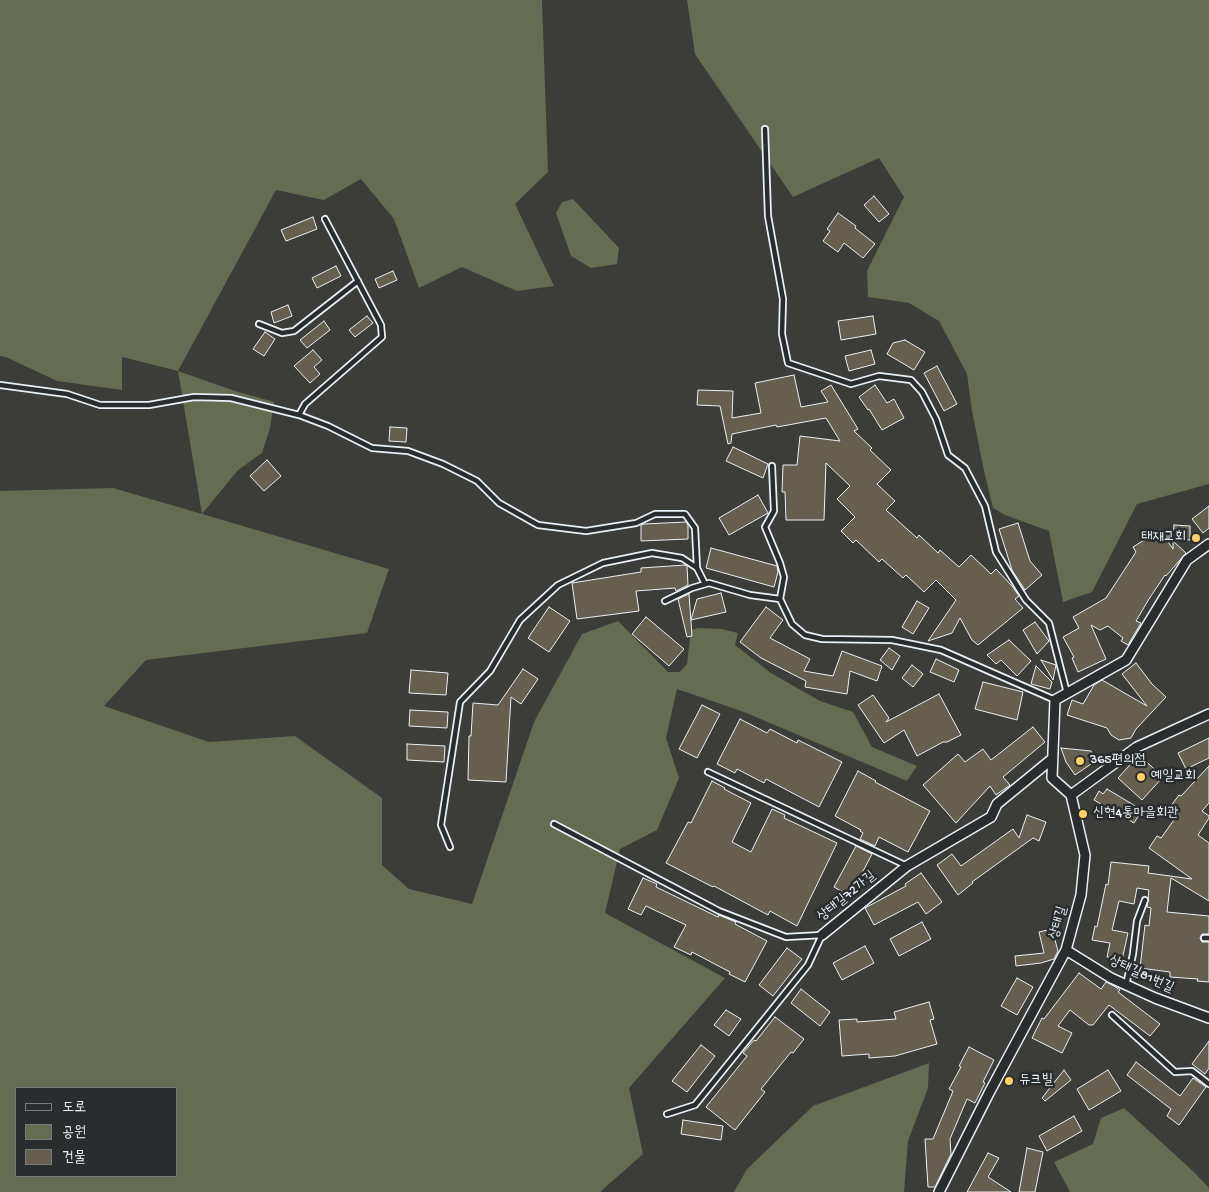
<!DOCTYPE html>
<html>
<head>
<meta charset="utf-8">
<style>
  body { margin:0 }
  #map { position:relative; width:1209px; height:1192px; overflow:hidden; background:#3c3c38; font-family:"Gochi Hand","Poor Story",sans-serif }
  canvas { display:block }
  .legend { position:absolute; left:15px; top:1087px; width:162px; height:90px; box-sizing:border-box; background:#2a2d2e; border:1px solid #767b7f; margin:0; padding:6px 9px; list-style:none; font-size:15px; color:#e8f1f8 }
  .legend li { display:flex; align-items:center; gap:10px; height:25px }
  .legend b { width:25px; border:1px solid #767b7f }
</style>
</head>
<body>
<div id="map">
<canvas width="1209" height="1192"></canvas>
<ul class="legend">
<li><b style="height:6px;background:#2a2d2e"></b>도로</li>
<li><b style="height:14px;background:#646c52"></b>공원</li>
<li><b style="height:14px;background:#665e4f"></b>건물</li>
</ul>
</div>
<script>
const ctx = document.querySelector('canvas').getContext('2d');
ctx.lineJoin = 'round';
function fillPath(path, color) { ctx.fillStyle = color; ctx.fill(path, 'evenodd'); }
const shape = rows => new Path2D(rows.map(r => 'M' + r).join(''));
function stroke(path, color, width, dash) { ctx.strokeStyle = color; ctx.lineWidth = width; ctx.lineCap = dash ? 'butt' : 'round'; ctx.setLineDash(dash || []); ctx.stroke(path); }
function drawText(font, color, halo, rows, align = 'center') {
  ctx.font = font + ' "Gochi Hand","Poor Story",sans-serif'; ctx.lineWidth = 5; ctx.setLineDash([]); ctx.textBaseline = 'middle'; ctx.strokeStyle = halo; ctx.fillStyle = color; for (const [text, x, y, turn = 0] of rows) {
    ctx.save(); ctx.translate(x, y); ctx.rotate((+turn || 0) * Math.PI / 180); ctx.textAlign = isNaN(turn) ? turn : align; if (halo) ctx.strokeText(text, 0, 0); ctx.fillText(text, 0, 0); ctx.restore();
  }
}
const green = shape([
  [0,0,542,0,548,172,515,204,554,286,517,291,462,267,419,288,394,219,361,179,324,200,276,190,178,371,235,391,274,402,270,428,262,453,238,470,202,514,389,569,367,633,146,660,104,706,209,742,295,736,382,798,382,865,409,889,472,904,534,722,582,634,618,621,668,672,680,672,687,664,691,630,698,628,721,629,738,633,735,645,771,673,820,701,853,712,872,747,917,766,907,781,744,712,677,689,666,738,679,778,657,830,620,849,605,913,725,978,629,1088,643,1154,600,1192,0,1192,0,491,113,488,202,514,178,371,122,357,122,390,57,381,6,357,0,356],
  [16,1088,176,1088,176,1176,16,1176],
  [687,0,1209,0,1209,484,1137,504,1092,592,1063,602,1049,531,1005,515,993,508,984,471,972,411,967,374,939,321,909,303,868,297,867,271,904,197,879,158,793,197,695,54],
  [573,199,619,248,617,264,591,268,571,256,556,213,562,202],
  [929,1063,928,1088,908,1141,904,1192,734,1192,747,1169,813,1106],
  [1124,1108,1195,1173,1209,1188,1209,1192,1070,1192,1054,1162,1093,1144,1101,1118]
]);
const building = shape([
  [874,196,889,214,879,222,864,205,874,196],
  [838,213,856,226,855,228,875,244,863,258,844,243,838,252,823,241,830,231,827,229,838,213],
  [313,217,317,229,286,241,281,230,313,217],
  [336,266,341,276,317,288,312,278,336,266],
  [393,271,397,280,379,288,375,279,393,271],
  [288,305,292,316,274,323,271,312,288,305],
  [367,316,373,323,355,337,349,330,367,316],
  [873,316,876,334,841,340,838,321,873,316],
  [324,321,330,330,307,348,300,340,324,321],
  [265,332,275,339,264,356,253,349,265,332],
  [905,340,925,352,914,370,887,354,893,343,905,340],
  [313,350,322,360,314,367,320,374,310,383,294,366,313,350],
  [871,350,875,364,849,371,845,356,871,350],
  [937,366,957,404,944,411,924,373,937,366],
  [794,375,801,407,828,402,821,391,831,385,858,429,854,431,872,448,870,450,891,470,877,484,895,501,886,510,917,538,919,535,938,553,940,550,959,567,971,555,991,574,996,569,1012,586,1019,596,1015,599,1023,608,978,645,972,640,960,618,952,633,928,641,956,600,936,580,924,592,906,575,903,578,882,559,879,562,856,540,853,543,841,531,855,517,837,499,850,486,826,463,824,520,786,520,785,492,782,492,783,465,797,465,800,436,840,441,826,418,777,427,776,425,732,434,731,443,728,444,720,406,697,405,698,390,733,391,732,418,761,413,755,383,794,375],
  [875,385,887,403,894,399,904,418,882,430,869,409,868,410,859,397,875,385],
  [390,427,407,428,406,442,389,441,390,427],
  [733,447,768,464,763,478,726,461,733,447],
  [267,460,281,476,264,491,250,476,267,460],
  [758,495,768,513,729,535,719,518,758,495],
  [1209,506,1209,528,1203,533,1192,519,1209,506],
  [686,522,688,525,688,539,641,541,641,525,644,524,686,522],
  [1018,523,1030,561,1042,575,1025,590,1012,570,999,529,1018,523],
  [1174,525,1190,526,1190,540,1173,539,1174,525],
  [1160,530,1173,549,1173,541,1186,553,1166,576,1165,575,1149,599,1136,621,1141,623,1128,645,1121,641,1123,638,1108,626,1100,630,1091,625,1106,659,1078,672,1072,658,1074,657,1063,637,1079,628,1073,617,1106,598,1136,552,1133,547,1160,530],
  [711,548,777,566,778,572,774,587,706,568,711,548],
  [685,565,687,566,688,585,676,591,675,588,636,591,639,611,577,619,572,583,641,572,641,568,685,565],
  [721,593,726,612,691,620,697,599,721,593],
  [689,594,692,636,687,637,678,599,689,594],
  [917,601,929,608,913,634,902,627,917,601],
  [549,607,570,621,549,652,528,638,549,607],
  [766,607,783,620,770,638,810,659,804,671,833,676,842,651,882,666,877,681,850,671,847,694,805,687,806,681,761,658,740,642,766,607],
  [646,617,684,649,669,666,632,634,646,617],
  [1035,622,1049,641,1037,654,1023,630,1035,622],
  [1009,640,1031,661,1017,676,1001,660,996,664,987,655,1009,640],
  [889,648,900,656,892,670,880,660,889,648],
  [936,659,959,670,954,682,930,672,936,659],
  [1041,660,1056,665,1053,680,1041,660],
  [1136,663,1152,684,1166,697,1136,729,1131,738,1119,740,1111,735,1107,728,1067,715,1072,700,1083,704,1094,685,1102,680,1147,706,1122,674,1136,663],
  [912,665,923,674,913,687,902,678,912,665],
  [1036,666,1052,682,1050,689,1031,684,1036,666],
  [523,669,538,679,521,704,511,697,506,782,468,780,469,736,471,736,473,703,498,705,523,669],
  [411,670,448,673,446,695,409,693,411,670],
  [983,682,1023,692,1017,720,975,709,983,682],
  [939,694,961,735,947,742,943,742,917,756,904,730,884,743,858,705,873,695,889,718,886,722,939,694],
  [702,705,720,714,697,758,679,749,702,705],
  [410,710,448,712,447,728,409,726,410,710],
  [740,719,767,733,770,729,797,743,798,740,842,762,819,807,766,779,764,783,737,769,735,773,717,764,740,719],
  [1033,727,1045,742,1003,777,1010,785,996,795,990,786,956,823,923,785,958,754,965,762,983,749,991,760,1033,727],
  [1209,738,1209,758,1186,769,1178,753,1209,738],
  [407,744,445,746,444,762,407,760,407,744],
  [1061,748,1091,751,1097,760,1075,775,1066,762,1061,748],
  [1139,755,1163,777,1142,800,1118,778,1139,755],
  [1209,766,1209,803,1202,811,1209,816,1209,818,1198,835,1209,843,1209,901,1171,878,1167,912,1209,916,1209,934,1202,934,1200,938,1202,942,1209,942,1209,982,1197,981,1198,979,1170,977,1170,972,1140,968,1145,925,1149,926,1151,908,1147,907,1149,890,1137,888,1134,904,1119,901,1112,930,1128,933,1122,960,1107,957,1110,943,1092,940,1095,926,1097,927,1106,884,1108,885,1111,862,1149,866,1148,873,1192,879,1149,848,1157,836,1161,838,1179,813,1170,807,1179,795,1181,796,1209,766],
  [858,771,876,781,875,782,930,811,908,852,879,837,875,846,860,839,863,833,860,831,861,830,835,816,858,771],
  [712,781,725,788,724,789,751,803,732,842,751,852,772,809,785,815,784,818,837,843,797,926,770,911,768,915,714,886,713,887,666,863,688,822,691,823,712,781],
  [1107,789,1142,810,1134,823,1094,800,1099,791,1103,794,1107,789],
  [1027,815,1046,822,1039,841,1033,838,972,882,973,883,958,895,937,865,952,854,961,866,1013,829,1019,838,1027,815],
  [856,846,872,854,850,896,834,887,856,846],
  [921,873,942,902,926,914,918,902,874,925,865,908,906,886,905,884,921,873],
  [643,878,657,884,656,887,718,917,719,915,733,921,736,922,735,924,767,941,745,982,729,974,730,972,692,952,691,955,674,947,686,925,646,906,641,915,628,909,643,878],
  [922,922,931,939,899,956,890,939,922,922],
  [1052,929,1058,951,1054,959,1041,963,1016,966,1015,956,1044,953,1039,932,1052,929],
  [865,946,874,963,842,980,833,963,865,946],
  [787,948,802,959,773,996,759,985,787,948],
  [1079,973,1101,989,1106,982,1114,986,1120,990,1118,992,1160,1024,1150,1036,1109,1005,1093,1025,1089,1025,1070,1010,1058,1026,1072,1033,1062,1053,1032,1038,1042,1018,1044,1019,1079,973],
  [1017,978,1033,987,1017,1015,1001,1006,1017,978],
  [801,989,830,1012,820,1026,791,1003,801,989],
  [929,1002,934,1019,930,1020,937,1044,895,1056,869,1058,869,1054,842,1056,839,1020,857,1019,857,1022,896,1019,894,1012,929,1002],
  [726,1010,741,1019,729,1036,714,1025,726,1010],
  [775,1017,804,1039,793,1053,791,1052,761,1089,765,1092,735,1130,706,1107,747,1056,743,1053,754,1040,756,1041,775,1017],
  [1209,1041,1209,1068,1205,1074,1192,1064,1209,1041],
  [701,1045,715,1056,687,1092,672,1081,701,1045],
  [969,1047,994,1060,983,1082,985,1083,975,1103,967,1099,950,1139,951,1154,935,1187,928,1187,925,1139,933,1139,953,1091,949,1089,961,1067,959,1066,969,1047],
  [1136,1062,1180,1096,1193,1078,1206,1087,1179,1125,1167,1116,1171,1109,1127,1075,1136,1062],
  [1064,1070,1071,1080,1045,1101,1042,1098,1064,1070],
  [1108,1070,1121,1091,1089,1110,1077,1089,1108,1070],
  [1074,1116,1082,1131,1047,1151,1039,1136,1074,1116],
  [683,1120,723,1126,721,1140,681,1134,683,1120],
  [1027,1148,1043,1152,1035,1192,1019,1192,1027,1148],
  [988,1153,999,1158,988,1177,1011,1192,967,1192,988,1153]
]);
const lane = shape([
  [765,129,768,216,783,299,782,334,788,363,851,384,879,376,911,380,922,392,936,419,948,455,965,468,985,506,996,552,1026,600,1049,623,1067,693],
  [259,324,282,333,294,331,358,281],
  [0,385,67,394,100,405,149,405,194,397,231,398,299,415,328,426,372,448,408,451,443,464,477,481,499,503,538,525,586,531,636,523,655,514,685,514,695,528,697,568],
  [299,415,305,404,382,337,381,325,325,219],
  [772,466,774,511,765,527,780,563,784,577,780,599,792,624,805,635,822,639,892,640,941,650,1055,700],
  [665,601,692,588,709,583,750,595,780,599],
  [708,772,907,866],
  [554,824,719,911,786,937,822,935,808,965,695,1105,667,1114],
  [450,847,441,825,460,702,490,671,520,620,558,585,603,563,652,553,682,558,697,568,705,584],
  [1204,938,1209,938],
  [1126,985,1133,954,1137,921,1145,900],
  [1112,1015,1175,1072,1192,1071,1209,1084]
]);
const street = shape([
  [1071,795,1052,778,1055,700,1126,660,1187,560,1209,544],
  [822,935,907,866,991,817,997,804,1052,759],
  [1066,950,1111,978,1155,998,1209,1018],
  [939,1192,989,1093,1066,950,1081,895,1085,855,1071,795,1137,747,1209,714]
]);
const markers = [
  [1196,538,5,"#ffd166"],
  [1080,761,5,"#ffd166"],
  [1141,777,5,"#ffd166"],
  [1083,814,5,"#ffd166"],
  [1009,1081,5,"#ffd166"]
];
const poiNames = [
  ["태재교회",1186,538,"right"],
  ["365편의점",1090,761],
  ["예일교회",1151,777],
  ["신현4통마을회관",1093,814],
  ["듀크빌",1019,1081]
];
const streetNames = [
  ["상태길72가길",847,897,-39],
  ["상태길",1059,923,-74],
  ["상태길81번길",1141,975,25]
];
fillPath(green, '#646c52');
fillPath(building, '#665e4f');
stroke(building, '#e8f1f8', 1);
stroke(lane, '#e8f1f8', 8);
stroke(street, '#e8f1f8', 12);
stroke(lane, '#2a2d2e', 4.5);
stroke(street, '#2a2d2e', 9);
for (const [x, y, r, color] of markers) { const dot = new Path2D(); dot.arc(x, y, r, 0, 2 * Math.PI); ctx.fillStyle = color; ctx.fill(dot); stroke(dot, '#2a2d2e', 2); }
drawText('14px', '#e8f1f8', '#2a2d2e', poiNames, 'left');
drawText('14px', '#e8f1f8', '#2a2d2e', streetNames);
</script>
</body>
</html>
